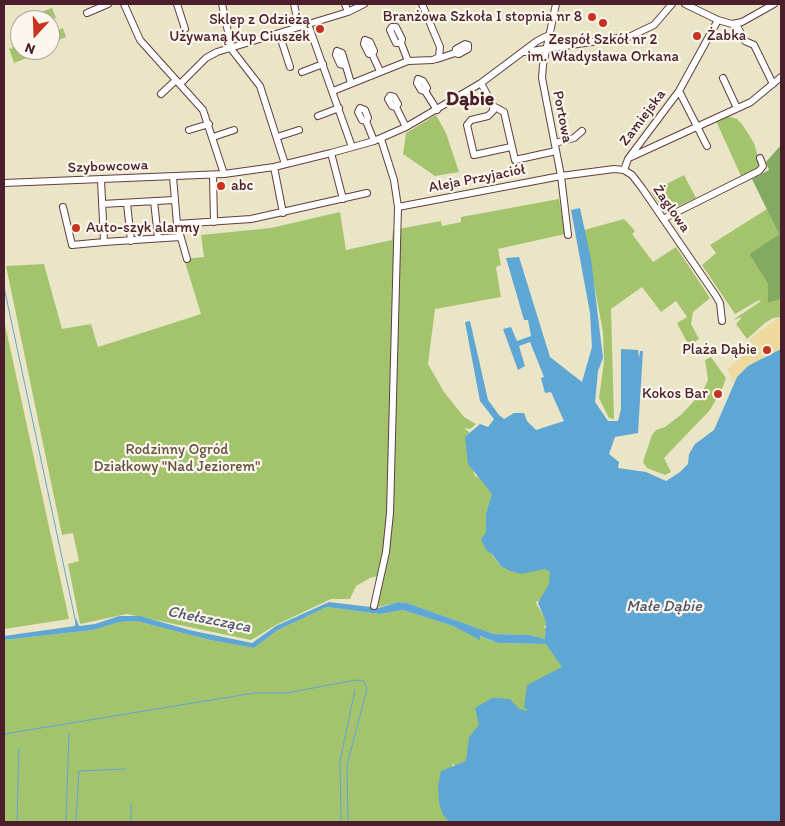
<!DOCTYPE html>
<html>
<head>
<meta charset="utf-8">
<style>
  body { margin:0 }
  #map { position:relative; width:785px; height:826px; overflow:hidden; background:#ebe5c7; font-family:Itim,sans-serif }
  canvas { display:block }
  .frame { position:absolute; inset:0; border:5px solid #4a1f2b; pointer-events:none }
  .north { position:absolute; left:10px; top:10px; width:50px; height:50px; box-sizing:border-box; background:#fbf7ec; border:1px solid #b4a19f; border-radius:50%; rotate:200deg; font-size:14px; font-weight:700; line-height:20px; text-align:center; color:#4a1f2b }
  .north::after { content:''; display:block; margin:auto; width:18px; height:22px; background:#c8321e; clip-path:polygon(50% 0,100% 100%,50% 72%,0 100%) }
</style>
</head>
<body>
<div id="map">
<canvas width="785" height="826"></canvas>
<div class="frame"></div>
<div class="north">N</div>
</div>
<script>
const ctx = document.querySelector('canvas').getContext('2d');
ctx.lineJoin = 'round';
function fillPath(path, color) { ctx.fillStyle = color; ctx.fill(path, 'evenodd'); }
const shape = rows => new Path2D(rows.map(r => 'M' + r).join(''));
function stroke(path, color, width, dash) { ctx.strokeStyle = color; ctx.lineWidth = width; ctx.lineCap = dash ? 'butt' : 'round'; ctx.setLineDash(dash || []); ctx.stroke(path); }
function drawText(font, color, halo, rows, align = 'center') {
  ctx.font = font + ' Itim,sans-serif'; ctx.lineWidth = 4.5; ctx.setLineDash([]); ctx.textBaseline = 'middle'; ctx.strokeStyle = halo; ctx.fillStyle = color; for (const [text, x, y, turn = 0] of rows) {
    ctx.save(); ctx.translate(x, y); ctx.rotate((+turn || 0) * Math.PI / 180); ctx.textAlign = isNaN(turn) ? turn : align; if (halo) ctx.strokeText(text, 0, 0); ctx.fillText(text, 0, 0); ctx.restore();
  }
}
const green = shape([
  [52,8,56,18,40,20,38,13],
  [63,28,66,37,50,44,50,33],
  [20,44,20,50,33,50,35,55,14,63,9,48,12,49,12,47],
  [436,115,446,133,459,172,435,176,403,154,406,133],
  [728,116,737,119,742,124,754,143,759,160,757,168,741,176,716,121],
  [684,175,696,198,668,211,663,210,651,192],
  [559,199,565,234,498,249,501,265,496,267,501,297,435,309,428,364,444,392,464,417,476,424,470,429,464,428,471,434,472,467,475,476,493,483,489,551,501,566,567,553,541,602,537,601,536,603,548,624,543,627,553,631,545,639,529,635,494,634,407,603,398,602,376,608,382,575,370,578,356,586,350,599,331,599,276,625,251,640,127,614,80,624,68,564,79,561,73,533,62,535,6,266,44,264,62,329,91,324,98,347,201,314,184,259,204,257,201,235,271,228,340,212,346,250,392,240,393,230,441,221,442,226,461,222,461,217],
  [767,209,779,234,749,254,768,284,768,303,781,299,781,317,773,318,765,323,747,339,736,324,742,317,733,320,761,301,759,300,735,314,702,265,716,253,710,245],
  [624,219,635,231,632,234,653,262,676,247,710,298,693,312,691,324,699,339,689,346,677,323,687,317,676,301,661,312,642,287,611,309,614,419,609,418,599,398,604,362,603,332,584,230],
  [4,320,69,619,4,629],
  [711,357,726,378,722,389,710,410,664,458,671,472,665,475,647,468,643,462,652,435,656,430,665,427,682,414,703,391,708,380,705,360],
  [327,607,380,614,403,610,453,626,479,639,479,636,498,643,546,644,568,659,534,706,482,751,458,767,452,764,454,822,4,822,4,640,93,630,120,622,136,621,210,640,254,648,278,630]
]);
const forest = shape([
  [781,145,781,299,768,303,768,284,749,254,779,234,752,179,769,170,766,162]
]);
const sand = shape([
  [776,319,781,319,781,349,748,366,732,382,731,375,727,369,744,354,739,349,747,341,757,352,749,340]
]);
const water = shape([
  [580,208,591,259,603,358,598,371,595,402,608,421,618,421,621,409,621,349,638,350,639,358,640,351,643,351,638,433,615,437,609,454,619,462,618,468,646,472,666,481,680,472,688,464,689,454,695,444,714,430,737,377,748,366,781,349,781,822,449,822,442,813,439,802,438,786,441,771,466,761,469,737,479,725,475,708,492,698,497,698,510,699,519,709,527,711,527,709,524,708,527,685,562,667,546,644,498,643,480,636,480,640,453,626,403,610,380,614,327,607,278,630,254,648,210,640,136,621,120,622,93,630,4,640,4,636,75,626,76,618,79,626,95,624,119,616,140,616,189,630,252,643,276,626,329,602,379,608,398,602,407,603,494,634,529,635,545,639,546,622,538,603,549,584,550,572,545,569,521,574,508,570,501,566,492,554,487,551,481,540,486,532,486,514,492,494,468,464,465,437,480,424,488,427,494,419,480,401,465,322,470,321,488,400,499,415,504,419,514,413,524,413,527,421,536,430,564,421,551,392,545,393,541,378,544,377,530,342,519,346,525,366,518,370,503,329,511,327,517,341,531,336,528,320,524,320,506,258,519,257,550,357,582,382,592,347,590,313,571,210]
]);
const stream = shape([
  [4,287,76,623],
  [4,734,254,693,287,693,355,680,364,681,367,689,347,765,348,822],
  [131,803,131,822],
  [17,822,19,748],
  [66,822,69,733],
  [76,822,79,771,126,769],
  [341,822,340,761,355,690]
]);
const minor = shape([
  [124,4,140,40,203,110,224,174],
  [177,4,185,29],
  [222,4,232,50,260,86,285,164],
  [294,4,299,27],
  [345,4,348,12],
  [556,4,543,65,542,78,561,176,568,235],
  [685,4,718,20,732,24,742,22,774,4],
  [87,13,108,4],
  [308,24,352,147],
  [736,24,745,41,754,45,773,84],
  [279,33,290,67],
  [365,40,364,44,369,54,372,54,380,71],
  [365,40,370,42,374,51,372,54],
  [401,43,396,43,390,30,392,27,396,27,402,39,401,43,408,61],
  [337,51,342,53,351,83],
  [337,51,336,55,340,64,344,65],
  [525,52,631,36,654,25,672,4],
  [455,53,456,49,465,44,468,45],
  [437,59,455,53,459,54,468,49,468,45],
  [302,72,323,64],
  [723,78,737,108],
  [418,79,417,83,421,90,425,91,437,110],
  [418,79,423,81,427,88,425,91],
  [481,83,493,106,504,112,515,160,556,151],
  [180,84,206,58,217,52,348,12,364,4],
  [333,91,408,61,433,60,439,57,440,47,422,4],
  [679,91,707,146],
  [161,94,176,80],
  [390,96,394,97,398,104,396,107,406,127],
  [390,96,388,99,392,106,396,107],
  [493,106,493,111,488,116,471,120,467,125,474,155,511,147],
  [318,116,339,108],
  [366,121,362,120,358,112,360,108,365,110,368,118,366,121,374,141],
  [189,130,209,124],
  [213,137,234,130],
  [277,137,299,130],
  [555,143,574,138,582,131],
  [331,153,343,199],
  [631,157,751,102,781,77],
  [274,167,283,213],
  [624,170,628,159,679,91,718,20],
  [213,175,214,222],
  [173,177,177,224,187,259],
  [4,183,224,174,274,167,331,153,374,141,406,127,481,83,537,41,549,35],
  [154,201,158,238],
  [127,203,131,241],
  [102,204,174,200],
  [63,207,72,245,104,242,101,180],
  [398,207,561,176,614,169,624,170,632,175,642,188,716,296,720,303,722,321],
  [663,219,759,171,763,166,760,158],
  [177,224,251,219,367,193],
  [104,242,180,237],
  [374,606,386,552,390,513,398,207,394,180,381,139]
]);
const markers = [
  [592,17,5,"#c8321e"],
  [603,23,5,"#c8321e"],
  [320,29,5,"#c8321e"],
  [697,36,5,"#c8321e"],
  [221,186,5,"#c8321e"],
  [76,228,5,"#c8321e"],
  [767,350,5,"#c8321e"],
  [718,394,5,"#c8321e"]
];
const poiNames = [
  ["Branżowa Szkoła I stopnia nr 8",582,17],
  ["Sklep z Odzieżą",310,20],
  ["Używaną Kup Ciuszek",310,37],
  ["Żabka",707,36,"left"],
  ["Zespół Szkół nr 2",603,40,"center"],
  ["im. Władysława Orkana",603,57,"center"],
  ["abc",231,186,"left"],
  ["Auto-szyk alarmy",86,228,"left"],
  ["Plaża Dąbie",757,350],
  ["Kokos Bar",708,394]
];
const streetNames = [
  ["Portowa",562,117,79],
  ["Zamiejska",643,118,-53],
  ["Szybowcowa",108,167,-2],
  ["Aleja Przyjaciół",477,179,-11],
  ["Żaglowa",671,209,55]
];
const parkNames = [
  ["Rodzinny Ogród",177,450],
  ["Działkowy \"Nad Jeziorem\"",177,467]
];
const waterNames = [
  ["Małe Dąbie",664,607],
  ["Chełszcząca",209,620,11]
];
const districtNames = [
  ["Dąbie",470,100]
];
fillPath(green, '#a3c46d');
fillPath(forest, '#82aa60');
fillPath(sand, '#eeda9e');
fillPath(water, '#5ea6d4');
stroke(stream, '#5ea6d4', 1);
stroke(minor, '#623d42', 8);
stroke(minor, '#fff', 6);
for (const [x, y, r, color] of markers) { const dot = new Path2D(); dot.arc(x, y, r, 0, 2 * Math.PI); ctx.fillStyle = color; ctx.fill(dot); stroke(dot, '#fbf7ec', 2); }
drawText('15px', '#4a1f2b', '#fbf7ec', poiNames, 'right');
drawText('15px', '#4a1f2b', '#fbf7ec', streetNames);
drawText('15px', '#65513f', '#fbf7ec', parkNames);
drawText('italic 16px', '#52556f', '#fbf7ec', waterNames);
drawText('bold 20px', '#4a1f2b', '#fbf7ec', districtNames);
</script>
</body>
</html>
